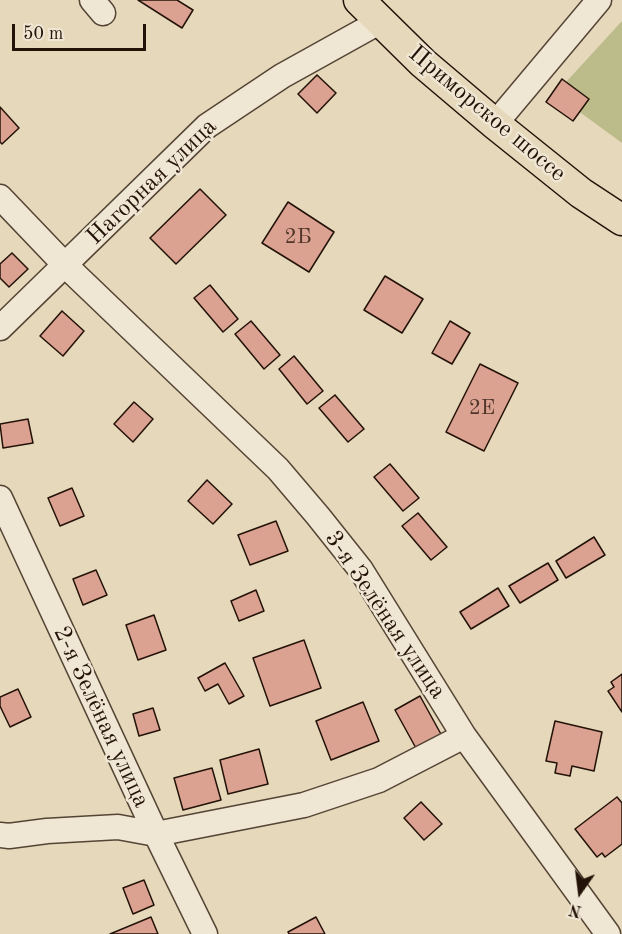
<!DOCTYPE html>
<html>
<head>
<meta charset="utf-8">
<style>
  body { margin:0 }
  #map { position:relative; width:622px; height:934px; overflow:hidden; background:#e6d8bb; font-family:"Old Standard TT",serif }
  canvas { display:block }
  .north { position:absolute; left:550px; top:862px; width:60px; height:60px; -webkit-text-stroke:4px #efe6d3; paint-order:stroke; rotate:194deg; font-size:16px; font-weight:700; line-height:24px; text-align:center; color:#231207 }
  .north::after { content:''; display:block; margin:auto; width:21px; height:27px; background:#231207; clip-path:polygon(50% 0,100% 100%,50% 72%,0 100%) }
  .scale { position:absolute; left:12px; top:24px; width:134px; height:27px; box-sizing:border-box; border:3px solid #231207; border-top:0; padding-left:8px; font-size:18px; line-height:21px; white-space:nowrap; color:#231207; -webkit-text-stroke:4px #efe6d3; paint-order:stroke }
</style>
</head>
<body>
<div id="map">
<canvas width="622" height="934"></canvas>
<div class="north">N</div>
<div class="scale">50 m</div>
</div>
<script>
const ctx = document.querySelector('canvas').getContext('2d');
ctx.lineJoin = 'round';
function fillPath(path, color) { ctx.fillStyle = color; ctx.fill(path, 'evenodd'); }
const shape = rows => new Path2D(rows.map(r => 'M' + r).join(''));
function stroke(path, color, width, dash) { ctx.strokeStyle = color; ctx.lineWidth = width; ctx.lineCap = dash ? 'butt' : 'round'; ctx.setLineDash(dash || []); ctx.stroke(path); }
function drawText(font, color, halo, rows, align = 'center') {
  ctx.font = font + ' "Old Standard TT",serif'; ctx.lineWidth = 5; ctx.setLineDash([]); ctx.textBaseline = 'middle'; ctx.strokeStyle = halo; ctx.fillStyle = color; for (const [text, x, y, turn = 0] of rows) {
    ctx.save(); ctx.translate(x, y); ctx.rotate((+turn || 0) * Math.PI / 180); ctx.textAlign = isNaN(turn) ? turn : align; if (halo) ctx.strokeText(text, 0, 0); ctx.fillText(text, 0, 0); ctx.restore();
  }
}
const green = shape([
  [622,21,622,143,555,94]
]);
const building = shape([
  [138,0,177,0,193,10,182,28,138,0],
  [317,75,336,93,317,113,298,94,317,75],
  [562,79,589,99,573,121,546,102,562,79],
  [0,107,19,128,2,144,0,142,0,107],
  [200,189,226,215,176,264,150,238,200,189],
  [288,202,334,232,309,272,262,243,288,202],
  [12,253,28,269,9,287,0,278,0,264,12,253],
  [385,276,423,299,402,333,364,310,385,276],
  [210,285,238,319,223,332,194,298,210,285],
  [62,311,84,331,63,356,40,336,62,311],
  [251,321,280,355,264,369,235,334,251,321],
  [450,321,470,333,452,364,432,353,450,321],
  [294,356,323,391,307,404,279,369,294,356],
  [480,364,518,383,484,451,446,432,480,364],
  [335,395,364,429,348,442,319,408,335,395],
  [134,402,153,419,133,442,114,424,134,402],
  [28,419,33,443,3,448,0,424,28,419],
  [390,464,419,498,403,511,374,477,390,464],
  [207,480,232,504,213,524,188,501,207,480],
  [72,488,84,516,60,526,48,498,72,488],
  [418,513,447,547,431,560,402,526,418,513],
  [276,521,288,551,250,565,238,535,276,521],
  [594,537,605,555,566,578,556,561,594,537],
  [548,563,558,580,520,603,509,586,548,563],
  [96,570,107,595,83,605,73,579,96,570],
  [498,588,509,606,471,629,460,612,498,588],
  [256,590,264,611,239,621,231,601,256,590],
  [154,615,166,650,138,660,126,625,154,615],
  [304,640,321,688,270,706,253,658,304,640],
  [225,663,244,696,229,704,218,684,205,691,198,678,225,663],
  [622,674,622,712,608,691,614,687,611,682,622,674],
  [18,689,31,717,10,727,0,706,0,697,18,689],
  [420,696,442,736,417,750,395,710,420,696],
  [363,702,379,741,331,760,316,721,363,702],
  [153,708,160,730,139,736,133,714,153,708],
  [555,721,602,732,594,771,572,766,570,776,555,773,557,763,546,761,555,721],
  [259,749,268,784,228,794,220,760,259,749],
  [212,768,221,800,183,810,174,778,212,768],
  [617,797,622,803,622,844,605,857,602,853,597,857,575,829,617,797],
  [421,802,442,824,424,840,404,818,421,802],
  [144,880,154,905,133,914,123,888,144,880],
  [151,917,158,934,110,934,151,917],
  [316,917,325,934,289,934,288,932,316,917]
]);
const minor = shape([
  [92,0,103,13],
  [495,124,599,0],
  [0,197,65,265,278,469,318,516,361,570,464,736,608,934],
  [0,328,207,126,282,76,381,21],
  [0,498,156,834,205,934],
  [0,835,9,836,47,831,118,827,156,834,304,805,379,780,464,736]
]);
const major = shape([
  [359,0,423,63,495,124,581,193,622,220]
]);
const numberNames = [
  ["2Б",298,237],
  ["2Е",482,408]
];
const streetNames = [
  ["Приморское шоссе",487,114,40],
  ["Нагорная улица",152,182,-44],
  ["3-я Зелёная улица",385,615,56],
  ["2-я Зелёная улица",101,717,65]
];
fillPath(green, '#bcbc8b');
fillPath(building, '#dba191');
stroke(building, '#231207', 1.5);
stroke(minor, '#544434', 27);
stroke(major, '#231207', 33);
stroke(minor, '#efe6d3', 24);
stroke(major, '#e6d8bb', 30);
drawText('21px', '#51362a', null, numberNames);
drawText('24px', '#231207', '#efe6d3', streetNames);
</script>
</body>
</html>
